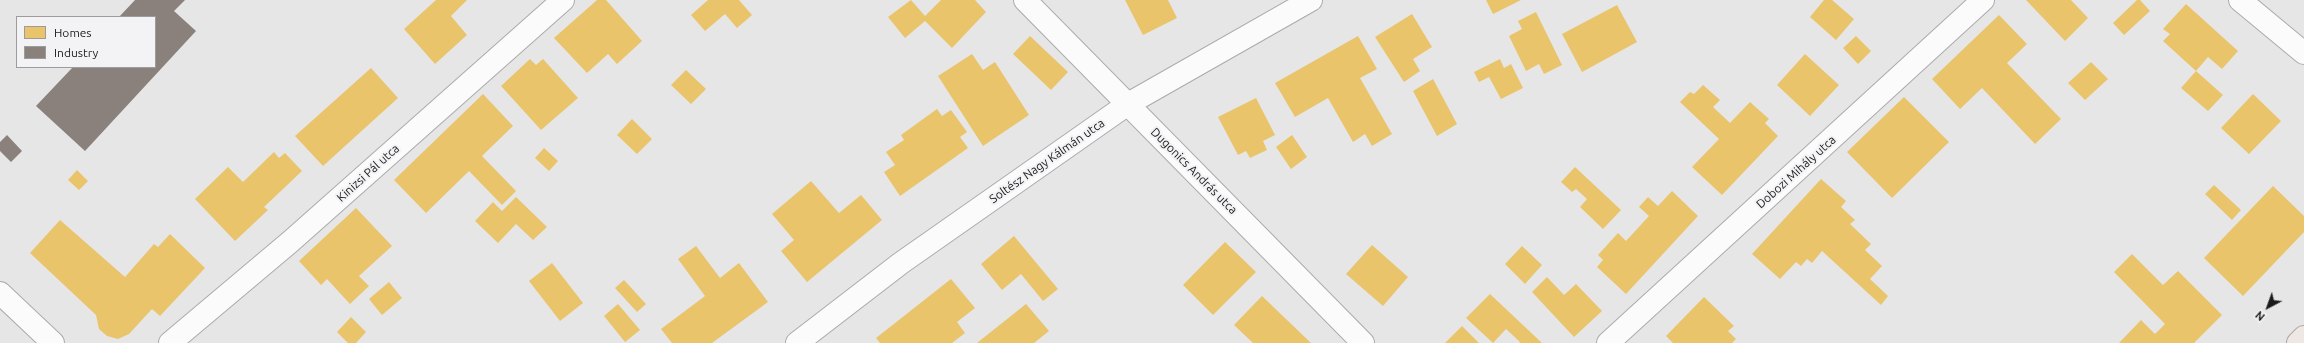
<!DOCTYPE html>
<html>
<head>
<meta charset="utf-8">
<style>
  body { margin:0 }
  #map { position:relative; width:2304px; height:343px; overflow:hidden; background:#e6e6e7; font-family:Ubuntu,sans-serif }
  canvas { display:block }
  .legend { position:absolute; left:16px; top:16px; width:140px; height:52px; box-sizing:border-box; background:#f3f3f5; border:1px solid #9c9c9e; margin:0; padding:5px 7px; list-style:none; font-size:12px; color:#1a1a1b }
  .legend li { display:flex; align-items:center; gap:8px; height:20px }
  .legend b { width:20px; border:1px solid #9c9c9e }
  .north { position:absolute; left:2248px; top:287px; width:40px; height:40px; -webkit-text-stroke:3px #f3f3f5; paint-order:stroke; rotate:221deg; font-size:11px; font-weight:700; line-height:16px; text-align:center; color:#1a1a1b }
  .north::after { content:''; display:block; margin:auto; width:14px; height:18px; background:#1a1a1b; clip-path:polygon(50% 0,100% 100%,50% 72%,0 100%) }
</style>
</head>
<body>
<div id="map">
<canvas width="2304" height="343"></canvas>
<ul class="legend">
<li><b style="height:11px;background:#e9c46a"></b>Homes</li>
<li><b style="height:11px;background:#8a817c"></b>Industry</li>
</ul>
<div class="north">N</div>
</div>
<script>
const ctx = document.querySelector('canvas').getContext('2d');
ctx.lineJoin = 'round';
function fillPath(path, color) { ctx.fillStyle = color; ctx.fill(path, 'evenodd'); }
const shape = rows => new Path2D(rows.map(r => 'M' + r).join(''));
function stroke(path, color, width, dash) { ctx.strokeStyle = color; ctx.lineWidth = width; ctx.lineCap = dash ? 'butt' : 'round'; ctx.setLineDash(dash || []); ctx.stroke(path); }
function drawText(font, color, halo, rows, align = 'center') {
  ctx.font = font + ' Ubuntu,sans-serif'; ctx.lineWidth = 4; ctx.setLineDash([]); ctx.textBaseline = 'middle'; ctx.strokeStyle = halo; ctx.fillStyle = color; for (const [text, x, y, turn = 0] of rows) {
    ctx.save(); ctx.translate(x, y); ctx.rotate((+turn || 0) * Math.PI / 180); ctx.textAlign = isNaN(turn) ? turn : align; if (halo) ctx.strokeText(text, 0, 0); ctx.fillText(text, 0, 0); ctx.restore();
  }
}
const homes = shape([
  [436,0,467,0,451,16,467,35,435,64,404,29],
  [597,0,606,0,642,41,617,64,608,54,587,73,554,38],
  [708,0,739,0,752,15,737,28,725,14,705,31,691,15],
  [911,0,925,16,941,0,975,0,986,12,952,48,925,21,905,38,888,17],
  [1125,0,1168,0,1177,18,1143,35],
  [1486,0,1521,0,1493,14],
  [1824,0,1832,0,1854,19,1836,40,1810,17],
  [2026,0,2071,0,2088,18,2065,41],
  [2137,0,2140,0,2150,11,2124,35,2113,23],
  [2186,4,2238,51,2222,69,2208,57,2196,71,2163,41,2170,34,2163,29],
  [1617,5,1637,42,1582,72,1562,34],
  [1536,12,1562,65,1544,74,1539,64,1526,71,1509,36,1522,29,1518,21],
  [1412,14,1432,47,1413,59,1420,71,1404,82,1375,37],
  [1999,15,2027,44,2007,63,2061,119,2035,144,1982,88,1960,109,1932,79],
  [1030,36,1068,72,1051,90,1013,54],
  [1358,36,1377,69,1360,78,1392,134,1372,146,1365,134,1353,142,1328,98,1295,117,1275,83],
  [1856,36,1871,51,1858,64,1843,48],
  [972,54,983,70,995,62,1029,115,983,146,938,76],
  [1805,54,1839,85,1810,116,1777,85],
  [530,59,536,65,543,59,578,98,541,130,501,86],
  [1500,59,1504,68,1511,64,1523,88,1501,99,1489,77,1479,82,1474,72],
  [2091,62,2108,79,2085,100,2068,83],
  [371,68,398,98,323,166,295,136],
  [686,70,706,89,691,104,671,85],
  [2196,71,2223,95,2208,111,2181,88],
  [1433,79,1457,124,1437,136,1413,91],
  [1703,85,1720,100,1713,107,1730,123,1750,102,1769,119,1765,123,1778,136,1722,195,1692,167,1719,139,1680,102,1690,92,1694,94],
  [483,94,513,126,482,156,516,191,502,205,469,171,426,213,394,180],
  [2253,94,2281,121,2249,154,2221,128],
  [1904,97,1949,142,1892,198,1847,152],
  [1256,98,1275,135,1263,141,1267,150,1250,158,1246,151,1238,155,1218,117],
  [937,109,942,116,951,110,967,132,960,137,968,148,900,196,884,172,895,165,886,152,904,140,901,135],
  [632,119,652,139,637,154,617,135],
  [1292,135,1307,157,1291,169,1276,147],
  [544,148,558,161,549,171,535,158],
  [274,152,279,158,285,153,302,171,264,207,268,210,235,241,195,199,228,167,243,182],
  [1575,167,1621,210,1603,229,1580,207,1587,199,1576,189,1572,192,1561,182],
  [77,170,88,181,79,190,68,180],
  [1821,179,1846,201,1841,207,1855,220,1850,224,1871,244,1865,250,1882,266,1870,279,1888,296,1881,305,1822,251,1812,263,1807,259,1801,266,1796,262,1780,279,1752,254],
  [811,181,839,213,861,195,882,220,807,282,781,251,794,240,772,214],
  [2214,185,2241,210,2232,220,2205,194],
  [2273,186,2304,216,2304,232,2243,296,2204,258],
  [1672,191,1698,216,1626,294,1597,267,1603,260,1598,255,1618,233,1626,241,1649,216,1639,207,1648,197,1658,206],
  [516,197,547,227,533,240,516,224,498,243,475,221,493,202,502,211],
  [356,208,392,246,359,276,369,286,350,304,327,279,321,285,299,261],
  [60,220,125,277,154,244,158,247,170,234,205,268,160,316,152,309,129,334,118,339,107,336,99,329,96,315,30,253],
  [1014,236,1058,289,1043,301,1021,274,1002,290,981,264],
  [1225,242,1256,272,1213,315,1183,285],
  [1372,245,1408,277,1383,306,1346,274],
  [696,246,720,278,739,263,768,302,712,343,672,343,661,329,705,296,678,259],
  [1522,246,1542,265,1525,284,1505,264],
  [2132,254,2163,285,2178,271,2222,315,2194,343,2119,343,2141,320,2155,334,2165,324,2114,272],
  [552,263,583,303,560,321,529,281],
  [1547,277,1564,295,1576,284,1602,311,1574,337,1532,292],
  [951,279,975,308,957,322,965,333,952,343,880,343,876,338],
  [624,280,646,304,637,312,615,288],
  [389,282,402,298,382,315,369,299],
  [1490,294,1542,343,1519,343,1520,342,1506,329,1493,343,1466,318],
  [1262,296,1311,343,1253,343,1234,325],
  [1704,297,1734,326,1728,331,1736,339,1732,343,1673,343,1666,336],
  [618,304,640,330,625,342,604,316],
  [1026,304,1049,331,1034,343,977,343],
  [351,317,366,332,356,343,348,343,337,332],
  [1462,326,1479,343,1445,343]
]);
const industry = shape([
  [135,0,185,0,174,11,196,31,85,151,36,106,73,67,155,67,155,17,119,17],
  [7,135,22,151,11,162,0,151,0,142]
]);
const minor = shape([
  [1025,0,1363,343],
  [2240,0,2304,53],
  [0,293,53,343],
  [170,343,290,242,563,0],
  [1608,343,1983,0]
]);
const tertiary = shape([
  [797,343,901,263,1128,104,1311,0]
]);
const primary = shape([
  [2298,343,2304,337]
]);
const streetNames = [
  ["Soltész Nagy Kálmán utca",1047,161,-35],
  ["Dugonics András utca",1194,171,45],
  ["Dobozi Mihály utca",1796,172,-42],
  ["Kinizsi Pál utca",368,173,-42]
];
fillPath(homes, '#e9c46a');
fillPath(industry, '#8a817c');
stroke(minor, '#ababab', 24);
stroke(tertiary, '#ababab', 24);
stroke(primary, '#b3a49e', 24);
stroke(minor, '#fbfbfb', 22);
stroke(tertiary, '#fbfbfb', 22);
stroke(primary, '#efe7e3', 22);
drawText('12px', '#1a1a1b', '#f3f3f5', streetNames);
</script>
</body>
</html>
